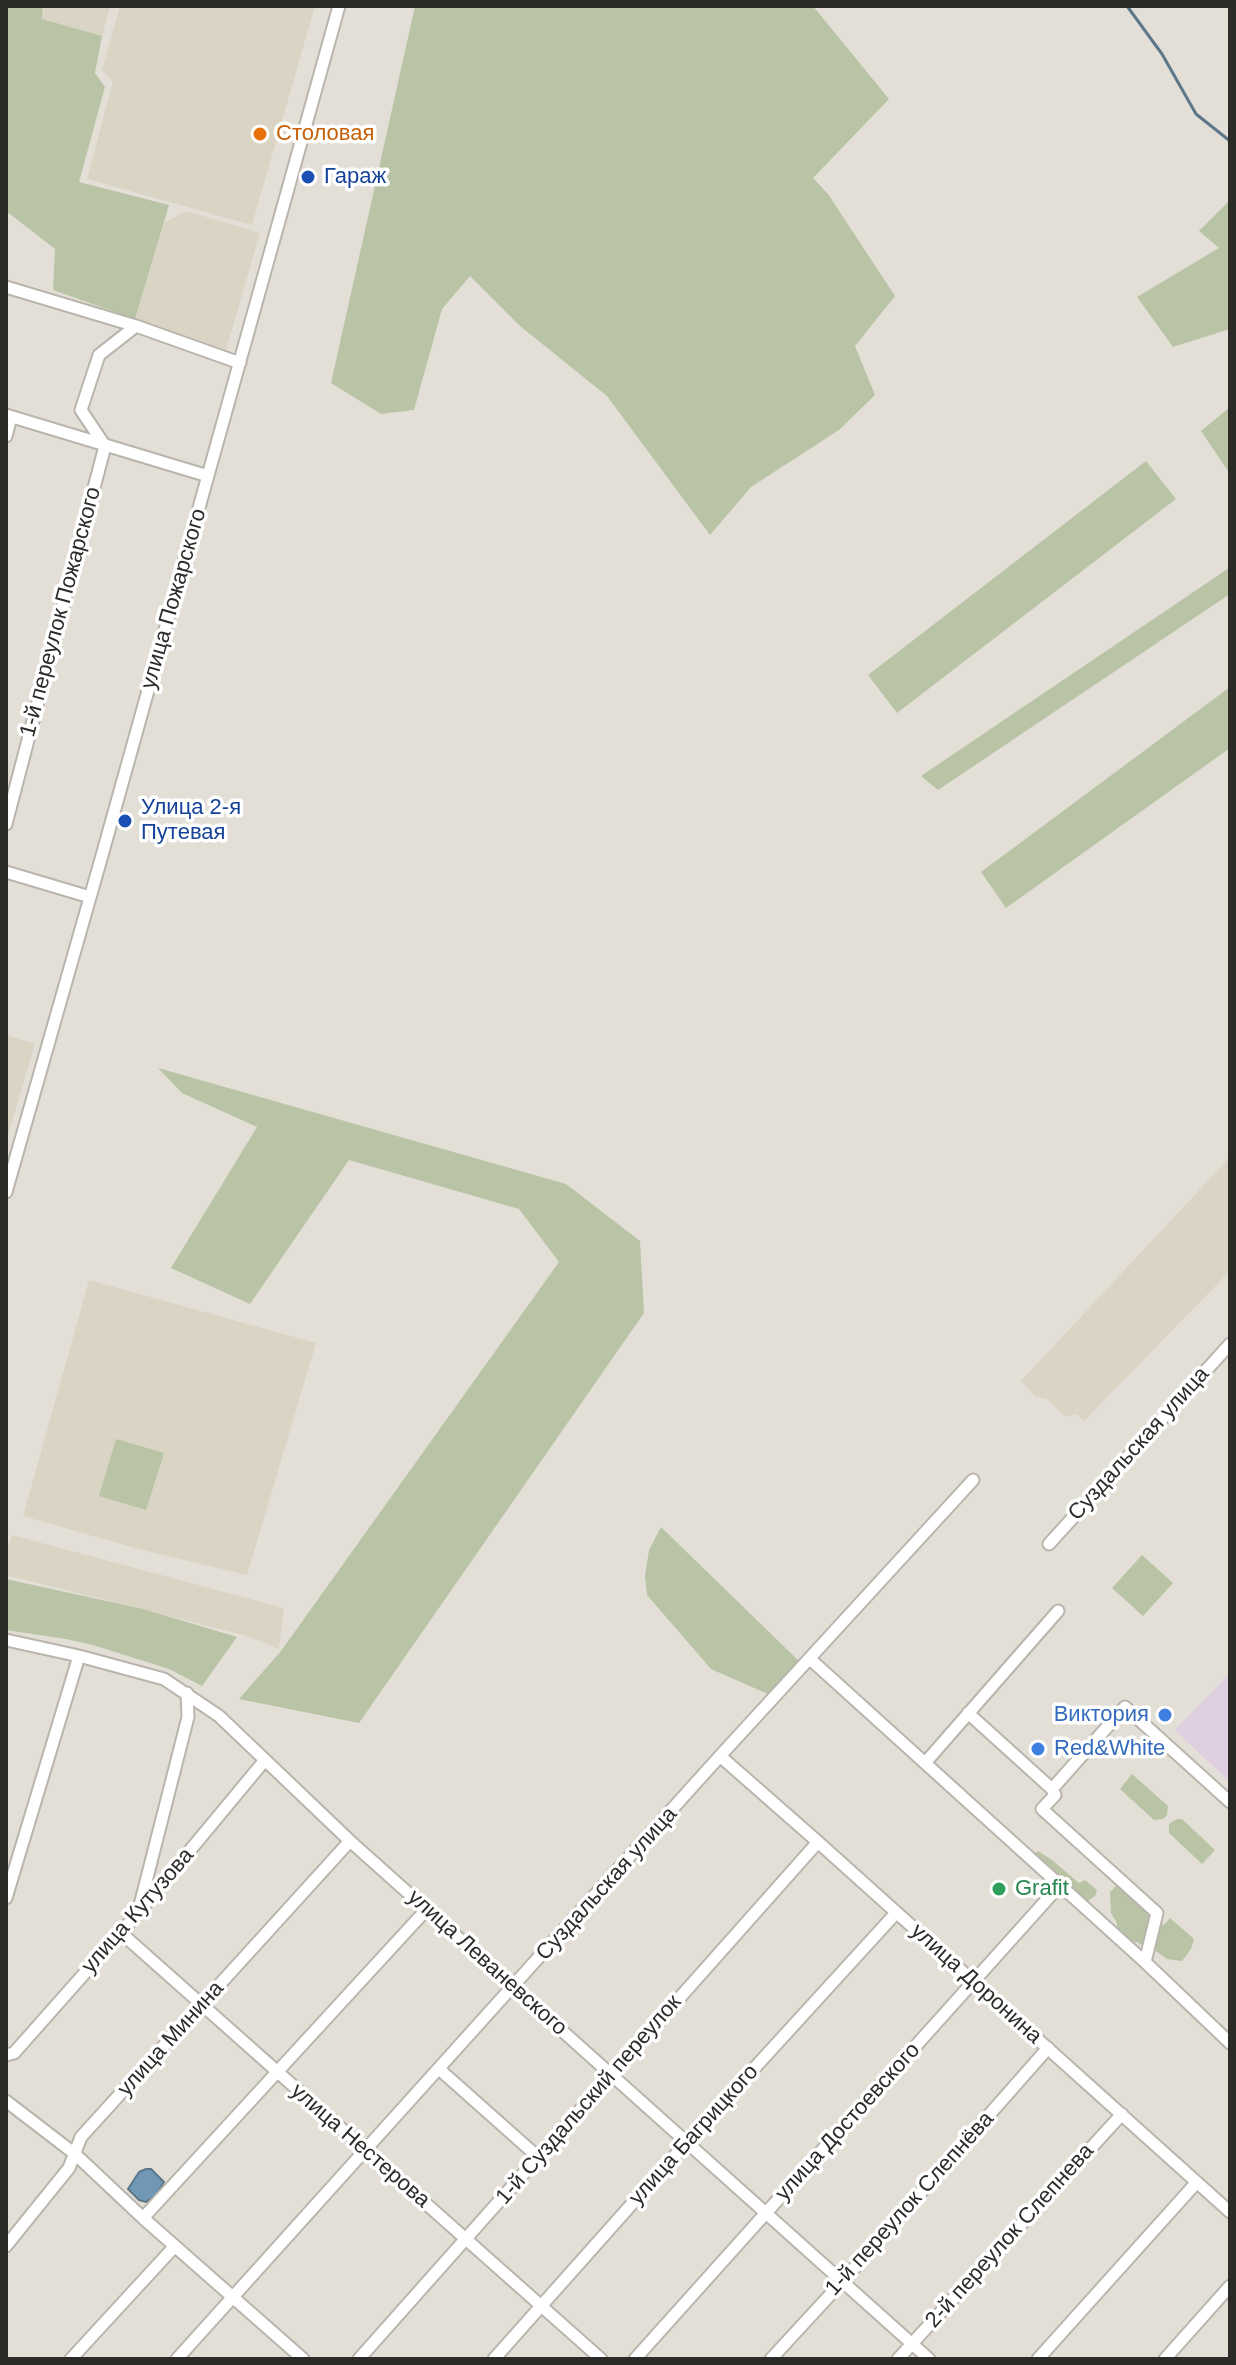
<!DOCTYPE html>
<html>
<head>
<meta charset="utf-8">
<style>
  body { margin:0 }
  #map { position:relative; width:1236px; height:2365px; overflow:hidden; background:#e3dfd7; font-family:Arial,sans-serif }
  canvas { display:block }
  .frame { position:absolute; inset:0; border:8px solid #2c2b28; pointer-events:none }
</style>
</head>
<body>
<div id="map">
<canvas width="1236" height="2365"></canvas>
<div class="frame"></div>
</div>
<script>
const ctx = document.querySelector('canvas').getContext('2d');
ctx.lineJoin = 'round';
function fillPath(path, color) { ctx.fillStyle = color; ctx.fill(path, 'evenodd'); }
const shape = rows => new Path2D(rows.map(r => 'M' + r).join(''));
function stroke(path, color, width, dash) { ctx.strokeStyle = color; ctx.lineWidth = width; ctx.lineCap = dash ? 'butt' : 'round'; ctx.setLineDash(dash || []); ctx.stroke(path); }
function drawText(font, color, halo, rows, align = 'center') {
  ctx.font = font + ' Arial,sans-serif'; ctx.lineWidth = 7; ctx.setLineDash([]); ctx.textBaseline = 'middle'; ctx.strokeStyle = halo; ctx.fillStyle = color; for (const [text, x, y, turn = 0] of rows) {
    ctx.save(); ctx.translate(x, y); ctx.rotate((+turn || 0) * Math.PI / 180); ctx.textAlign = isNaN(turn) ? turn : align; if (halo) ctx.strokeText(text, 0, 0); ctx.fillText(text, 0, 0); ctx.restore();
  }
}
const built = shape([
  [45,6,110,6,102,36,42,19],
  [120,6,315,6,252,225,87,179,113,82,102,70],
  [186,211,260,233,226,350,135,319,164,223],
  [6,1035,35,1044,6,1142],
  [1230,1157,1230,1271,1084,1421,1076,1414,1065,1417,1047,1399,1036,1397,1021,1381],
  [89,1280,316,1343,247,1575,138,1549,23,1516],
  [12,1535,284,1608,279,1649,247,1636,6,1575,6,1552]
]);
const education = shape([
  [1229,1674,1230,1674,1230,1782,1175,1730]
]);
const green = shape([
  [6,6,43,6,42,19,102,36,95,73,105,87,79,182,169,205,135,319,53,290,55,249,6,211],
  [415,6,569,6,578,8,583,6,813,6,889,99,813,178,828,194,895,296,855,346,875,395,839,430,751,487,710,535,607,396,520,326,470,276,442,309,414,410,381,414,331,383],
  [1230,200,1230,329,1173,347,1137,297,1219,248,1199,231],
  [1230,407,1230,474,1201,431],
  [1146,461,1176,499,897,713,868,675],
  [1229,568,1230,594,938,790,921,776],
  [1230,687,1230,748,1006,908,981,872],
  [158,1068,566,1184,640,1241,644,1313,359,1723,239,1699,281,1651,559,1262,519,1209,349,1160,250,1304,171,1268,257,1127,182,1093],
  [116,1439,164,1453,146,1510,99,1496],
  [661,1527,801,1663,770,1695,711,1669,647,1595,645,1576,649,1550],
  [1142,1555,1173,1583,1143,1616,1112,1588],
  [6,1579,143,1609,237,1637,202,1686,169,1669,93,1645,66,1639,6,1630],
  [1132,1774,1168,1806,1167,1815,1163,1819,1154,1820,1120,1789],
  [1177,1819,1182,1819,1215,1850,1202,1864,1169,1833,1169,1824],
  [1038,1851,1052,1860,1079,1883,1085,1880,1097,1890,1095,1896,1085,1903,1033,1855],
  [1116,1886,1121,1888,1149,1911,1149,1927,1144,1946,1137,1942,1128,1942,1117,1932,1117,1923,1111,1913,1110,1892],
  [1170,1918,1194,1939,1191,1949,1182,1961,1167,1959,1153,1949,1160,1926,1165,1924]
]);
const water = shape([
  [146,2169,151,2169,164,2182,156,2195,146,2202,139,2200,128,2189,139,2172,146,2169]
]);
const stream = shape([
  [1127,6,1162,54,1196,114,1230,141]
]);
const minor = shape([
  [6,287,136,326,240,363],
  [6,415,208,476],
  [6,436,11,417],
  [6,824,105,446,81,410,99,355,136,326],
  [6,872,90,897],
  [6,1192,101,859,339,6],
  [1049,1544,1230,1344],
  [6,1640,79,1656,164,1679,219,1716,350,1841,929,2359],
  [810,1659,1145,1962,1230,2043],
  [968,1713,1052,1789,1125,1707,1230,1802],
  [720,1756,818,1842,1230,2212],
  [925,1763,1058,1611],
  [1052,1789,1055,1795,1042,1809,1157,1913,1145,1962],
  [6,1898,79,1656],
  [139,1909,188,1717,187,1693],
  [120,1932,601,2359],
  [6,2055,14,2053,138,1913,265,1760],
  [439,2069,538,2157],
  [6,2101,75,2154,143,2218,303,2359],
  [143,2218,426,1910],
  [6,2246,69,2168,81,2137,350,1841],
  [71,2359,175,2246],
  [177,2359,720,1756,973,1480],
  [359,2359,818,1842],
  [494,2359,687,2142,896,1913],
  [635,2359,1060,1885],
  [771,2359,842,2282,1048,2048],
  [898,2359,1122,2114],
  [1038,2359,1197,2182],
  [1165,2359,1230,2286]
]);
const markers = [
  [260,134,8,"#e8710a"],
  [308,177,8,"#1a4fb4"],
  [125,821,8,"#1a4fb4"],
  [1165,1715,8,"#3f7fe0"],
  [1038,1749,8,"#3f7fe0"],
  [999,1889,8,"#2e9e5b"]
];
const foodNames = [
  ["Столовая",276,134]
];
const transitNames = [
  ["Гараж",324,177],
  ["Улица 2-я",141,808],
  ["Путевая",141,833]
];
const streetNames = [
  ["улица Пожарского",174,599,-74],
  ["1-й переулок Пожарского",61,612,-75],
  ["Суздальская улица",1139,1444,-48],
  ["Суздальская улица",607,1884,-48],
  ["улица Кутузова",138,1911,-49],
  ["улица Леваневского",487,1963,42],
  ["улица Доронина",976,1984,42],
  ["улица Минина",171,2039,-48],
  ["1-й Суздальский переулок",589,2100,-49],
  ["улица Достоевского",848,2122,-48],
  ["улица Багрицкого",694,2135,-48],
  ["улица Нестерова",360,2146,41],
  ["1-й переулок Слепнёва",910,2204,-48],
  ["2-й переулок Слепнева",1010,2236,-48]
];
const shopNames = [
  ["Виктория",1149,1715],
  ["Red&White",1054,1749,"left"]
];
const leisureNames = [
  ["Grafit",1015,1889]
];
fillPath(built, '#dad4c5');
fillPath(education, '#dfcfe1');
fillPath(green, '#b8c4a5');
fillPath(water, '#7098b4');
stroke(water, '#5c778a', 2);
stroke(stream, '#5c778a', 3);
stroke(minor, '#b9b5ad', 15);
stroke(minor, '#fff', 11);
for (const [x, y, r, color] of markers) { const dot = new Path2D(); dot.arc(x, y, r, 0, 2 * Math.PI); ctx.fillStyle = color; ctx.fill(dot); stroke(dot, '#fff', 3); }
drawText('22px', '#c56008', '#fff', foodNames, 'left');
drawText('22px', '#164399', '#fff', transitNames, 'left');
drawText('22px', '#2c2b28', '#fff', streetNames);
drawText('22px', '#366cbe', '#fff', shopNames, 'right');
drawText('22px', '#27864d', '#fff', leisureNames, 'left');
</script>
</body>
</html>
